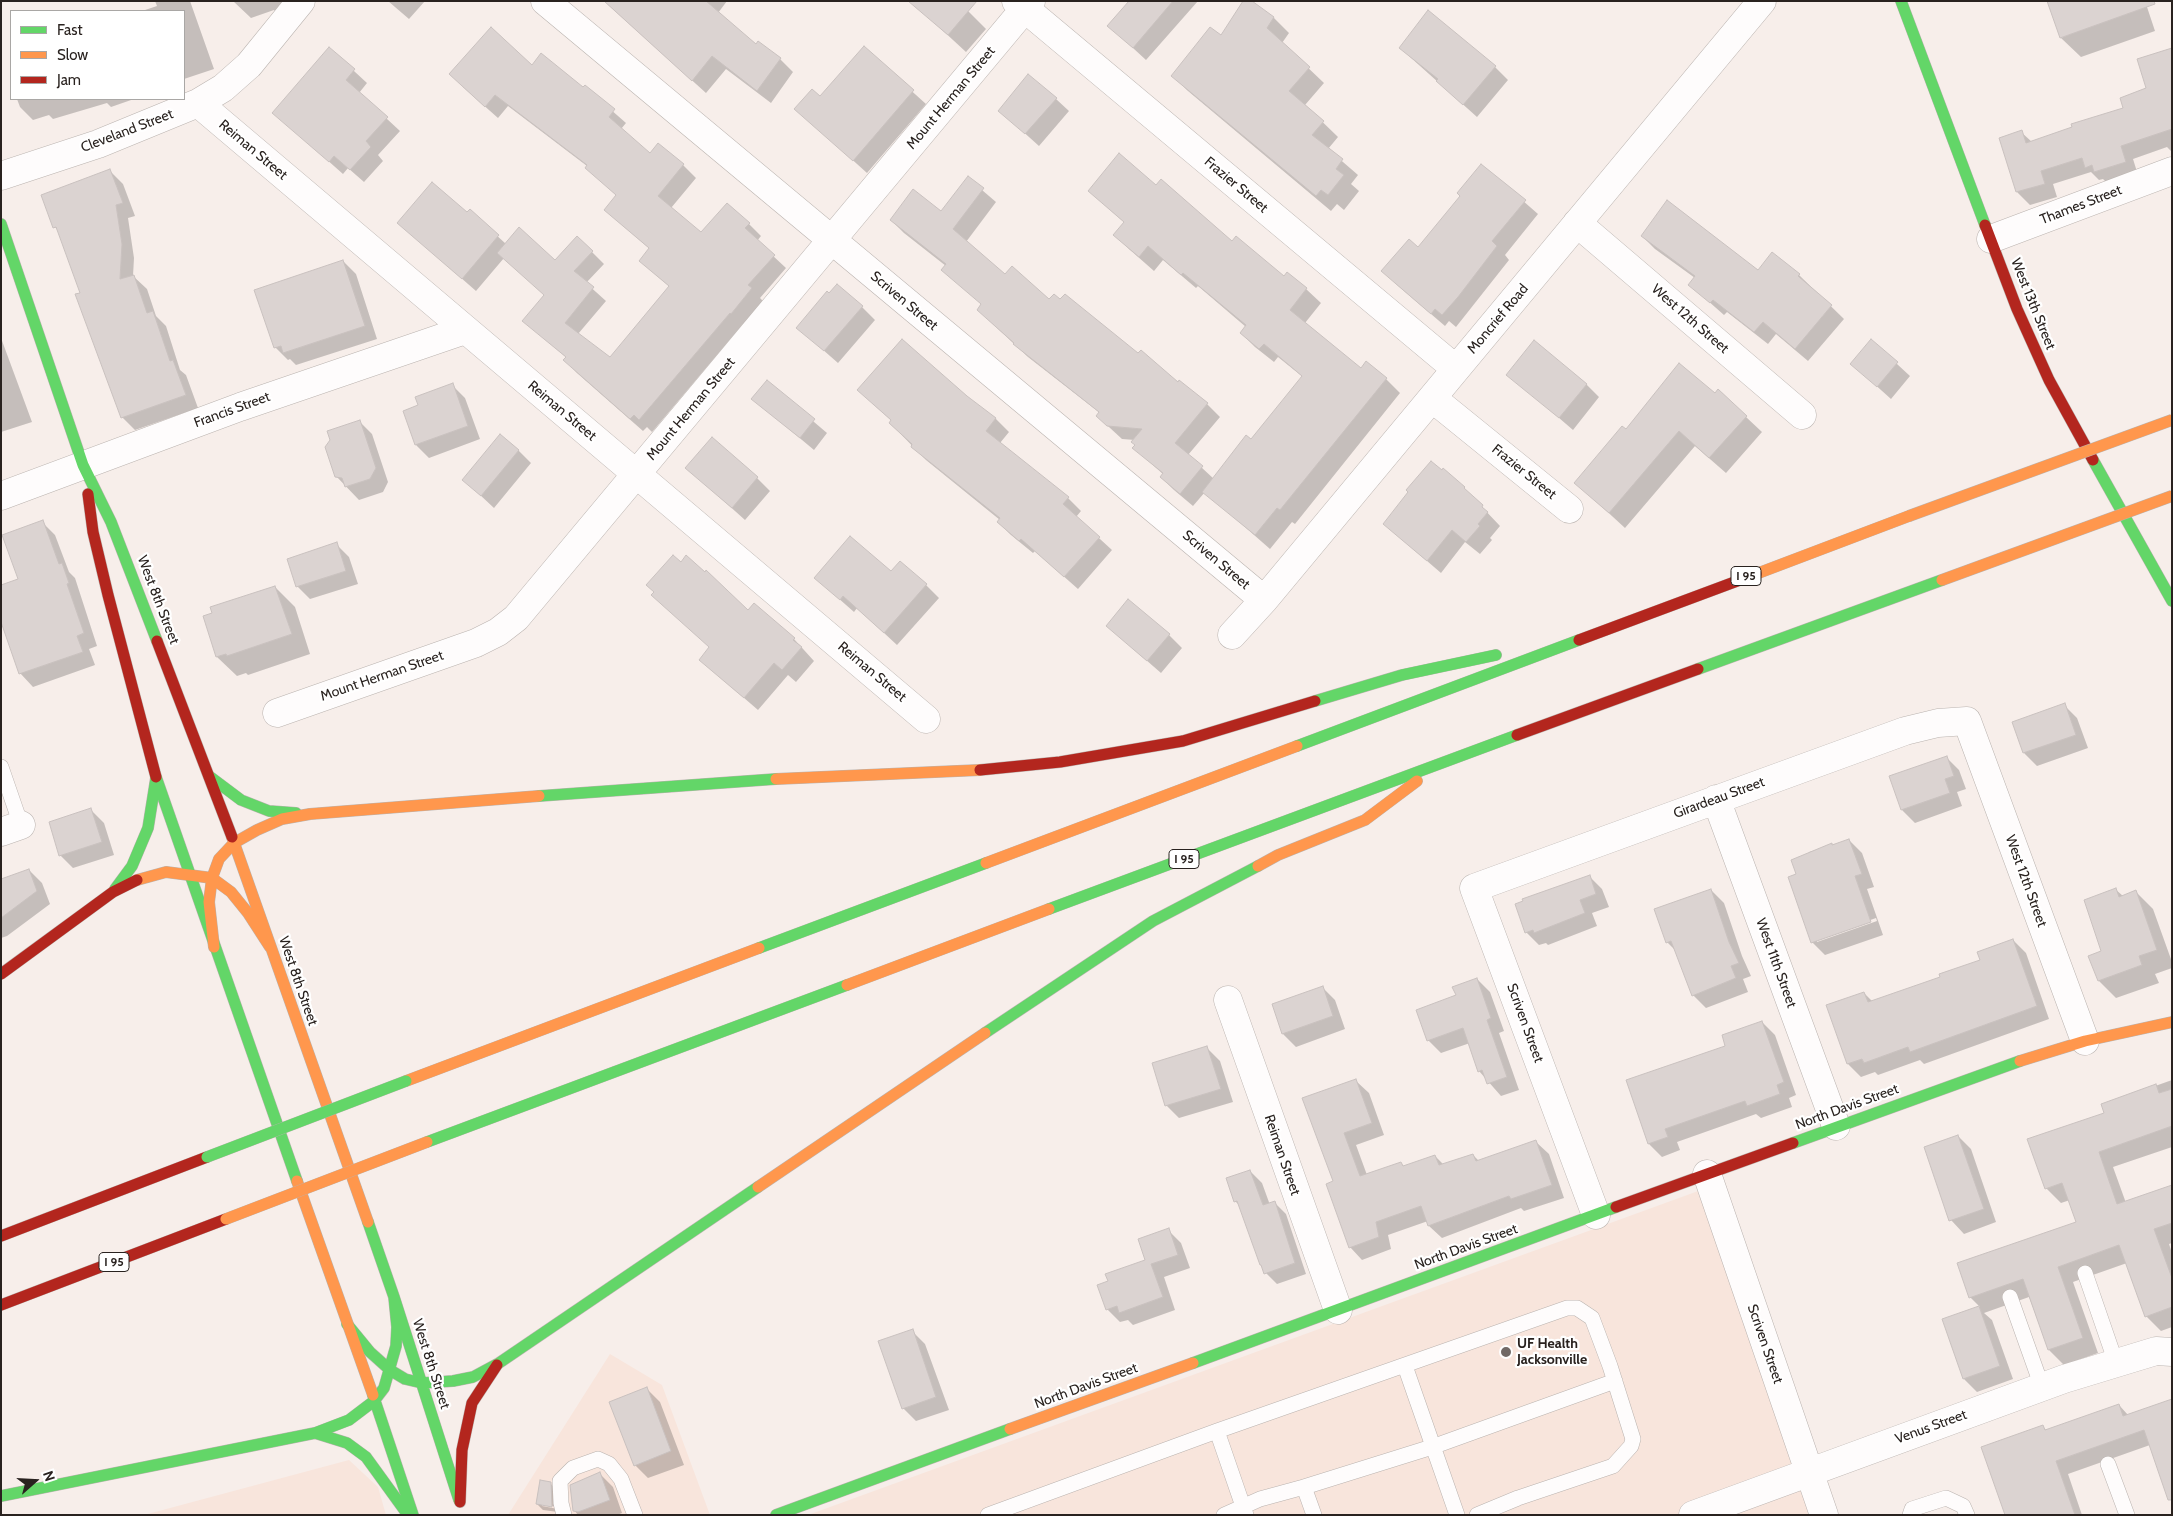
<!DOCTYPE html>
<html>
<head>
<meta charset="utf-8">
<style>
  body { margin:0 }
  #map { position:relative; width:2173px; height:1516px; overflow:hidden; background:#f7eeea; font-family:Cabin,sans-serif }
  canvas { display:block }
  .frame { position:absolute; inset:0; border:2px solid #29221f; pointer-events:none }
  .legend { position:absolute; left:10px; top:10px; width:175px; height:90px; box-sizing:border-box; background:#fff; border:1px solid #a9a7a5; margin:0; padding:6px 9px; list-style:none; font-size:15px; color:#29221f }
  .legend li { display:flex; align-items:center; gap:10px; height:25px }
  .legend b { width:25px; border:1px solid #a9a7a5 }
  .north { position:absolute; left:10px; top:1456px; width:50px; height:50px; -webkit-text-stroke:4px #fff; paint-order:stroke; rotate:71deg; font-size:14px; font-weight:700; line-height:20px; text-align:center; color:#29221f }
  .north::after { content:''; display:block; margin:auto; width:18px; height:22px; background:#29221f; clip-path:polygon(50% 0,100% 100%,50% 72%,0 100%) }
</style>
</head>
<body>
<div id="map">
<canvas width="2173" height="1516"></canvas>
<div class="frame"></div>
<ul class="legend">
<li><b style="height:6px;background:#63d668"></b>Fast</li>
<li><b style="height:6px;background:#ff974d"></b>Slow</li>
<li><b style="height:6px;background:#b3261e"></b>Jam</li>
</ul>
<div class="north">N</div>
</div>
<script>
const ctx = document.querySelector('canvas').getContext('2d');
ctx.lineJoin = 'round';
function fillPath(path, color) { ctx.fillStyle = color; ctx.fill(path, 'evenodd'); }
const shape = rows => new Path2D(rows.map(r => 'M' + r).join(''));
function stroke(path, color, width, dash) { ctx.strokeStyle = color; ctx.lineWidth = width; ctx.lineCap = dash ? 'butt' : 'round'; ctx.setLineDash(dash || []); ctx.stroke(path); }
function drawText(font, color, halo, rows, align = 'center') {
  ctx.font = font + ' Cabin,sans-serif'; ctx.lineWidth = 4.5; ctx.setLineDash([]); ctx.textBaseline = 'middle'; ctx.strokeStyle = halo; ctx.fillStyle = color; for (const [text, x, y, turn = 0] of rows) {
    ctx.save(); ctx.translate(x, y); ctx.rotate((+turn || 0) * Math.PI / 180); ctx.textAlign = isNaN(turn) ? turn : align; if (halo) ctx.strokeText(text, 0, 0); ctx.fillText(text, 0, 0); ctx.restore();
  }
}
const built = shape([
  [1701,1190,1815,1515,808,1515],
  [610,1354,662,1385,710,1515,508,1515],
  [349,1460,378,1487,386,1515,144,1515]
]);
const shadow = shape([
  [155,1,190,1,214,69,184,79,184,11,142,11,157,6],
  [233,1,307,1,282,18,274,10,251,18],
  [388,1,425,1,409,19],
  [604,1,727,1,718,13,757,46,759,43,780,59,793,72,771,103,726,69,706,93],
  [1131,1,1198,1,1146,60,1109,26],
  [1250,1,1274,18,1289,33,1282,43,1324,83,1305,105,1338,137,1328,149,1358,175,1351,184,1359,191,1344,210,1337,204,1331,211,1188,91,1173,76,1221,37],
  [2145,1,2155,31,2081,57,2061,38],
  [914,4,968,11,986,29,966,52],
  [329,48,367,83,359,93,400,131,378,155,383,161,364,182,348,168,343,174,274,113],
  [864,48,926,104,867,173,796,109,820,98],
  [1400,48,1495,67,1508,80,1477,117],
  [2172,53,2172,152,2167,147,2133,159,2138,175,2108,184,2103,179,2099,180,2091,172,2053,184,2057,197,2030,205,2017,192,2021,132,2032,142,2125,108,2148,89],
  [532,67,584,89,585,87,626,123,621,129,650,154,658,145,683,165,696,178,671,208,701,234,749,224,761,236,757,241,786,268,760,298,763,301,744,325,743,324,652,432,647,427,643,431,577,373,565,360,567,358,524,321,545,295,504,258,476,291,412,235,467,214,470,211,506,244,556,261,592,252,604,264,586,283,606,301,578,334,610,359,670,287,640,261,650,249,605,210,617,196,587,166,508,106,498,118,463,87],
  [17,99,134,99,111,107,107,103,53,119,49,115,33,120,20,107],
  [1056,99,1069,111,1039,146,1000,111],
  [1482,165,1538,214,1505,255,1509,260,1456,327,1449,321,1445,326,1396,284,1462,196],
  [110,171,123,184,135,216,128,218,134,258,133,276,147,289,156,316,166,326,180,370,186,375,198,408,135,430,122,417,77,295,82,294,59,232,55,227],
  [968,178,996,202,966,242,1005,276,1138,355,1207,404,1220,417,1188,455,1214,479,1252,441,1303,377,1278,357,1274,362,1255,347,1241,333,1246,327,1198,286,1196,288,1163,260,1154,271,1129,249,1115,235,1125,223,1089,191,1156,186,1232,243,1284,278,1287,274,1306,289,1321,303,1305,323,1361,369,1386,379,1400,393,1295,524,1292,522,1270,549,1205,492,1193,506,1174,490,1161,477,1164,475,1134,448,1136,445,1135,440,1122,439,1097,416,1100,413,1028,357,978,310,982,305,946,266,904,233,891,220,941,212],
  [1642,236,1758,272,1772,254,1799,275,1844,319,1808,361,1776,334,1768,344,1727,312,1724,315,1690,285,1695,278,1655,249],
  [343,261,356,274,377,339,296,365,290,359,288,360,275,347],
  [862,307,875,320,838,363,798,328],
  [1,338,32,422,1,432],
  [1871,340,1910,376,1891,399,1852,364],
  [1508,374,1586,384,1599,397,1573,430],
  [767,382,827,433,814,450,753,399],
  [452,385,465,398,480,439,429,458,416,445,404,411,419,406],
  [1715,394,1746,417,1762,432,1726,473,1695,446,1625,528,1576,483,1626,431],
  [966,397,996,419,1009,432,1000,443,1068,498,1081,511,1076,517,1112,550,1078,589,1035,551,1033,553,1011,535,998,522,1000,520,926,460,890,423,892,421,872,403],
  [359,421,372,434,388,482,383,492,359,500,336,476],
  [518,450,531,463,494,508,464,480],
  [687,468,757,478,770,491,745,520],
  [1464,488,1500,526,1490,538,1492,540,1480,554,1465,542,1441,573,1384,524],
  [42,522,55,535,69,572,75,578,97,646,89,649,95,665,33,687,20,673,20,580],
  [336,544,349,557,358,584,310,599,297,586],
  [891,572,926,585,939,598,897,645,857,608,854,612,829,590],
  [275,587,295,607,310,654,248,675,246,673,237,676,217,657],
  [754,605,794,639,814,661,796,682,788,675,758,710,700,660],
  [1107,626,1169,635,1182,648,1161,673],
  [2064,705,2077,718,2088,748,2037,766,2024,753],
  [1946,757,1959,770,1966,789,1957,792,1962,806,1915,823,1902,810],
  [91,810,104,823,114,855,73,868,60,855],
  [1849,840,1862,853,1874,887,1867,889,1883,935,1825,955,1812,942,1798,875,1809,852],
  [1876,918,1877,921,1817,942,1817,939],
  [29,870,42,883,50,904,7,936,1,938,1,881],
  [1589,876,1602,889,1609,907,1592,913,1597,926,1548,945,1546,943,1539,945,1526,932],
  [2115,889,2123,896,2136,892,2153,909,2172,962,2172,968,2155,974,2159,983,2116,998,2099,981],
  [1711,890,1724,903,1742,956,1751,976,1743,979,1748,992,1706,1008,1693,995,1677,952,1667,942],
  [2013,940,2026,953,2049,1019,1924,1064,1920,1060,1878,1075,1875,1072,1861,1077,1848,1064,1864,993,1873,1002,1942,978,1981,960],
  [1477,979,1490,992,1504,1031,1499,1033,1519,1090,1501,1096,1479,1071,1470,1043,1441,1053,1428,1040,1458,996],
  [1322,987,1335,1000,1345,1029,1296,1047,1283,1034,1273,1005],
  [1762,1022,1775,1035,1796,1095,1789,1098,1792,1107,1761,1118,1756,1114,1677,1142,1680,1150,1662,1157,1649,1144,1627,1081,1727,1047],
  [1207,1048,1220,1061,1233,1102,1179,1118,1166,1105],
  [2172,1080,2172,1147,2113,1167,2126,1203,2172,1186,2172,1243,2169,1244,2172,1253,2172,1327,2161,1331,2146,1316,2127,1263,2073,1282,2098,1353,2064,1365,2049,1350,2029,1297,1984,1313,1992,1320,2013,1379,1977,1392,1964,1379,1944,1320,1980,1307,1970,1297,2077,1223,2070,1200,2061,1203,2046,1188,2106,1114,2102,1105],
  [1356,1081,1369,1093,1384,1135,1356,1145,1367,1175,1401,1163,1404,1167,1435,1156,1444,1165,1473,1155,1479,1161,1536,1142,1549,1154,1564,1198,1524,1211,1521,1208,1442,1238,1429,1226,1428,1221,1388,1235,1391,1249,1362,1260,1350,1247,1334,1182,1304,1099],
  [1958,1136,1971,1149,1996,1222,1964,1234,1951,1220,1925,1148],
  [1250,1171,1262,1183,1270,1205,1275,1203,1286,1214,1306,1274,1277,1284,1266,1273,1240,1206,1235,1201],
  [1168,1230,1181,1243,1190,1268,1164,1277,1175,1310,1133,1325,1128,1320,1120,1322,1107,1309,1147,1261],
  [912,1331,925,1344,949,1410,916,1421,903,1408],
  [647,1389,660,1402,684,1465,648,1478,635,1465],
  [2172,1400,2150,1445,2068,1474,2082,1515,2006,1515,2043,1427,2047,1431,2119,1405,2128,1415],
  [600,1474,613,1487,622,1513,617,1515,578,1515,574,1510],
  [550,1483,556,1490,558,1507,542,1504,542,1506,558,1509,558,1512,543,1510,537,1504]
]);
const building = shape([
  [604,1,706,1,756,44,758,41,781,58,757,91,712,56,692,81,604,1],
  [908,1,977,1,948,35,908,1],
  [1129,1,1173,1,1133,48,1107,26,1129,1],
  [1243,1,1252,1,1274,17,1267,28,1310,67,1289,91,1324,121,1312,135,1343,159,1336,169,1344,175,1328,195,1321,190,1316,196,1171,76,1210,27,1221,35,1243,1],
  [2047,1,2154,1,2155,4,2060,38,2047,1],
  [1428,10,1496,66,1463,105,1436,81,1438,79,1399,48,1428,10],
  [491,27,532,65,541,53,583,87,585,85,615,109,609,117,650,153,658,143,684,164,658,196,701,232,727,203,750,223,745,228,775,255,748,285,752,288,731,314,730,313,639,420,634,415,630,419,563,360,566,357,522,321,544,295,497,253,519,227,555,260,577,236,593,251,574,271,594,287,565,323,610,357,669,286,639,261,649,248,604,210,616,195,585,168,587,165,495,95,485,107,449,74,491,27],
  [864,46,914,90,853,161,794,109,812,89,820,96,864,46],
  [329,47,355,69,346,80,388,117,366,141,371,147,350,170,334,156,329,162,272,113,329,47],
  [2172,48,2172,129,2121,146,2126,162,2094,172,2092,165,2085,168,2082,158,2041,171,2045,184,2016,192,1999,138,2022,130,2026,143,2072,127,2071,124,2123,108,2120,98,2146,88,2137,59,2172,48],
  [1028,74,1057,98,1025,134,998,111,1028,74],
  [1119,153,1156,185,1161,179,1232,241,1236,236,1284,276,1287,272,1307,288,1290,310,1361,368,1366,361,1387,378,1280,510,1277,508,1255,535,1202,492,1246,435,1251,439,1302,376,1264,344,1259,349,1240,333,1246,325,1183,273,1181,275,1148,246,1139,257,1113,235,1124,222,1088,191,1119,153],
  [1481,164,1526,200,1492,241,1497,246,1458,297,1442,315,1435,309,1431,314,1381,271,1409,239,1418,247,1460,196,1457,193,1481,164],
  [110,169,123,203,116,205,122,244,120,279,134,275,147,313,153,311,170,361,173,360,186,395,121,418,75,294,80,293,56,227,53,228,41,195,110,169],
  [968,176,984,188,953,229,1005,274,1012,266,1049,299,1054,294,1060,299,1065,294,1138,353,1141,350,1178,382,1179,380,1208,403,1175,443,1203,466,1180,494,1160,477,1163,473,1132,448,1135,445,1131,442,1142,429,1107,426,1096,416,1099,412,1013,344,1014,343,977,310,981,304,941,270,946,264,890,220,913,189,941,211,968,176],
  [432,182,467,212,470,209,499,235,462,279,397,223,432,182],
  [1667,200,1758,270,1772,252,1800,274,1798,276,1832,305,1795,349,1763,322,1754,332,1713,300,1710,303,1688,285,1695,276,1641,236,1667,200],
  [343,260,365,326,283,353,281,346,274,348,254,290,343,260],
  [837,284,863,306,824,351,796,328,827,291,829,293,837,284],
  [902,339,967,396,996,418,986,431,1069,497,1063,504,1100,537,1064,577,1021,539,1019,541,997,522,1000,518,911,447,912,444,889,423,891,420,857,390,902,339],
  [1871,339,1898,362,1877,387,1850,364,1871,339],
  [1534,340,1587,384,1559,418,1506,375,1534,340],
  [1679,363,1715,393,1718,389,1747,416,1709,458,1679,431,1609,513,1574,483,1622,426,1626,429,1679,363],
  [767,380,815,419,800,438,751,399,767,380],
  [453,383,468,426,415,445,403,411,418,405,415,397,453,383],
  [360,420,376,468,370,479,345,487,342,478,335,477,325,447,330,440,327,431,360,420],
  [500,434,519,450,481,496,462,480,500,434],
  [712,437,758,477,732,508,685,468,712,437],
  [1431,461,1442,470,1443,468,1465,487,1464,488,1483,505,1482,507,1488,512,1478,524,1480,526,1466,542,1452,530,1427,561,1383,524,1408,492,1406,490,1431,461],
  [43,520,59,564,62,563,69,583,67,584,84,633,77,636,83,652,19,674,1,622,1,585,18,579,2,535,43,520],
  [850,536,891,571,900,561,927,584,884,633,843,596,840,600,814,578,850,536],
  [337,542,346,571,296,587,287,559,337,542],
  [673,555,681,562,686,555,705,572,706,570,748,610,754,603,795,638,793,640,802,647,782,670,774,663,744,698,699,660,709,647,651,595,654,592,646,585,673,555],
  [275,586,292,634,227,656,226,654,216,657,203,616,212,613,210,607,275,586],
  [1128,599,1170,634,1147,661,1106,626,1128,599],
  [2065,703,2076,735,2023,753,2012,722,2065,703],
  [1947,756,1954,776,1945,779,1950,793,1901,810,1889,776,1947,756],
  [91,808,102,842,59,856,49,822,91,808],
  [1849,839,1862,874,1855,876,1871,922,1811,943,1788,877,1796,874,1791,860,1832,843,1832,845,1849,839],
  [29,869,37,891,1,918,1,879,29,869],
  [1590,875,1596,894,1580,900,1585,913,1534,933,1533,930,1525,933,1515,904,1523,901,1522,899,1590,875],
  [2116,888,2119,897,2136,890,2157,950,2139,956,2142,965,2098,981,2088,956,2101,951,2084,900,2116,888],
  [1711,889,1729,942,1739,963,1731,966,1736,978,1692,996,1671,941,1666,943,1654,909,1711,889],
  [2013,939,2037,1006,1910,1052,1908,1047,1864,1063,1862,1059,1847,1064,1826,1005,1864,992,1868,1002,1940,977,1939,974,1980,960,1977,952,2013,939],
  [1477,978,1491,1018,1487,1020,1507,1077,1487,1084,1482,1070,1478,1072,1463,1028,1427,1041,1416,1010,1456,995,1452,987,1477,978],
  [1323,986,1333,1016,1282,1034,1272,1004,1323,986],
  [1762,1021,1784,1082,1777,1085,1780,1094,1747,1106,1745,1101,1665,1129,1668,1137,1648,1144,1626,1080,1725,1046,1722,1035,1762,1021],
  [1207,1046,1221,1089,1165,1106,1152,1063,1207,1046],
  [1356,1079,1372,1123,1344,1133,1360,1176,1401,1162,1403,1166,1435,1155,1439,1165,1473,1154,1476,1161,1536,1140,1552,1185,1511,1199,1509,1196,1428,1226,1421,1206,1376,1222,1379,1237,1349,1248,1326,1184,1333,1181,1302,1098,1356,1079],
  [2156,1084,2159,1093,2172,1089,2172,1126,2099,1152,2117,1204,2172,1185,2172,1223,2154,1229,2172,1278,2172,1307,2145,1317,2119,1245,2058,1267,2083,1338,2048,1350,2023,1279,1969,1298,1957,1263,2076,1222,2062,1183,2045,1189,2027,1139,2104,1113,2101,1104,2156,1084],
  [1958,1135,1984,1209,1949,1221,1924,1147,1958,1135],
  [1250,1170,1263,1205,1275,1201,1295,1263,1264,1274,1261,1265,1260,1265,1237,1201,1234,1202,1226,1178,1250,1170],
  [1169,1228,1178,1255,1151,1264,1163,1297,1119,1313,1117,1306,1106,1310,1097,1285,1108,1281,1105,1274,1145,1260,1138,1239,1169,1228],
  [1979,1306,2000,1366,1963,1379,1942,1319,1979,1306],
  [913,1329,936,1397,902,1409,878,1341,913,1329],
  [647,1387,671,1451,634,1466,609,1402,647,1387],
  [2172,1399,2172,1500,2168,1500,2144,1430,2056,1461,2075,1515,2005,1515,1981,1447,2043,1425,2045,1430,2119,1404,2123,1416,2172,1399],
  [600,1472,610,1500,578,1512,573,1511,570,1485,600,1472],
  [540,1480,551,1482,552,1507,536,1504,540,1480]
]);
const lane = shape([
  [1,767,21,825],
  [2085,1273,2116,1363],
  [2010,1297,2042,1387],
  [1405,1366,1457,1515],
  [1217,1431,1246,1515],
  [2108,1464,2127,1515],
  [1304,1487,1432,1447,1615,1381],
  [564,1515,561,1503,560,1481,573,1468,598,1459,609,1464,621,1479,635,1515],
  [988,1515,1217,1431,1567,1308,1577,1308,1592,1318,1610,1366,1633,1439,1631,1446,1613,1466,1518,1498,1477,1515],
  [1224,1515,1260,1499,1304,1487,1314,1515],
  [1910,1515,1912,1509,1946,1498,1963,1506,1967,1515]
]);
const street = shape([
  [545,1,1264,600],
  [1016,1,1456,369],
  [198,103,926,719],
  [1,176,98,144,198,103,223,88,249,65,301,1],
  [1577,223,1802,415],
  [1991,239,2172,171],
  [1432,398,1569,509],
  [1,496,240,407,465,330],
  [1232,635,1264,600,1762,1],
  [277,713,476,643,498,632,516,618,1031,1],
  [1716,799,1836,1126],
  [1,832,21,825],
  [1228,1000,1338,1310],
  [1707,1174,1824,1515],
  [1596,1215,1474,888,1905,731,1938,723,1967,721,2085,1041],
  [1693,1515,2064,1379,2156,1351,2172,1352]
]);
const fast = shape([
  [1901,1,1985,225],
  [1,224,83,465,111,522,157,641],
  [2093,460,2172,601],
  [1698,669,1942,580],
  [1315,701,1402,675,1496,655],
  [1297,746,1579,640],
  [209,776,241,800,269,811,296,813],
  [156,777,297,1181],
  [539,796,776,779],
  [115,889,132,866,148,828,156,778],
  [1049,909,1517,735],
  [759,948,986,863],
  [985,1033,1153,921,1258,866],
  [427,1142,847,985],
  [1793,1143,2020,1061],
  [368,1222,394,1297,459,1500],
  [347,1324,370,1352,390,1370,405,1379,422,1383,453,1381,473,1377,499,1363,758,1187],
  [1193,1363,1616,1207],
  [373,1395,413,1515],
  [315,1433,347,1443,366,1457,408,1515],
  [1,1496,315,1433,349,1420,374,1401,384,1388,396,1346,397,1327,394,1297],
  [776,1515,1010,1429]
]);
const slow = shape([
  [1756,574,1909,516],
  [776,779,980,770],
  [232,837,368,1222],
  [986,863,1297,746],
  [1258,866,1278,855,1365,820,1417,781],
  [137,880,166,872,212,878,231,892,248,913,270,947],
  [214,947,209,902,212,878,219,859,234,843,257,830,282,819,310,814,539,796],
  [847,985,1049,909],
  [2020,1061,2085,1041,2172,1022],
  [406,1081,759,948],
  [297,1181,373,1395],
  [758,1187,985,1033],
  [1010,1429,1193,1363]
]);
const jam = shape([
  [1985,225,2017,309,2049,380,2093,460],
  [88,494,93,532,108,595,156,777],
  [1579,640,1756,574],
  [157,641,232,837],
  [1517,735,1698,669],
  [980,770,1060,762,1183,741,1315,701],
  [1,974,113,892,137,880],
  [1616,1207,1793,1143],
  [1,1236,207,1157],
  [1,1305,226,1219],
  [460,1502,462,1450,472,1403,497,1365]
]);
const fastBridge = shape([
  [207,1157,406,1081]
]);
const slowBridge = shape([
  [1909,516,2172,420],
  [1942,580,2172,496],
  [226,1219,427,1142]
]);
const markers = [
  [1506,1352,6,"#716966"]
];
const shields = [
  [1746,576,30],
  [1184,859,30],
  [114,1262,30]
];
const shieldNames = [
  ["I 95",1746,576],
  ["I 95",1184,859],
  ["I 95",114,1262]
];
const streetNames = [
  ["Mount Herman Street",951,98,-50],
  ["Cleveland Street",127,131,-21],
  ["Reiman Street",253,150,40],
  ["Frazier Street",1236,185,40],
  ["Thames Street",2081,205,-21],
  ["Scriven Street",904,301,40],
  ["West 13th Street",2033,304,68],
  ["Moncrief Road",1498,319,-50],
  ["West 12th Street",1690,319,41],
  ["Mount Herman Street",691,409,-50],
  ["Francis Street",232,410,-20],
  ["Reiman Street",562,411,40],
  ["Frazier Street",1524,472,39],
  ["Scriven Street",1216,560,40],
  ["West 8th Street",158,600,69],
  ["Reiman Street",872,672,40],
  ["Mount Herman Street",382,676,-19],
  ["Girardeau Street",1719,798,-20],
  ["West 12th Street",2026,881,70],
  ["West 11th Street",1776,963,70],
  ["West 8th Street",298,981,71],
  ["Scriven Street",1525,1023,70],
  ["North Davis Street",1847,1107,-20],
  ["Reiman Street",1282,1155,71],
  ["North Davis Street",1466,1247,-20],
  ["Scriven Street",1765,1344,71],
  ["West 8th Street",431,1364,72],
  ["North Davis Street",1086,1386,-20],
  ["Venus Street",1931,1427,-20]
];
const poiNames = [
  ["UF Health",1517,1344],
  ["Jacksonville",1517,1360]
];
fillPath(built, '#f8e5dc');
fillPath(shadow, '#0003');
fillPath(building, '#dbd3d1');
stroke(building, '#c9c1bf', 1);
stroke(lane, '#bab3af', 16);
stroke(street, '#bab3af', 29);
stroke(fast, '#bab3af', 12);
stroke(slow, '#bab3af', 12);
stroke(jam, '#bab3af', 12);
stroke(lane, '#fefcfc', 15);
stroke(street, '#fefcfc', 28);
stroke(fast, '#63d668', 11);
stroke(slow, '#ff974d', 11);
stroke(jam, '#b3261e', 11);
stroke(fastBridge, '#bab3af', 12, []);
stroke(slowBridge, '#bab3af', 12, []);
stroke(fastBridge, '#63d668', 11);
stroke(slowBridge, '#ff974d', 11);
for (const [x, y, r, color] of markers) { const dot = new Path2D(); dot.arc(x, y, r, 0, 2 * Math.PI); ctx.fillStyle = color; ctx.fill(dot); stroke(dot, '#fff', 2); }
for (const [x, y, w] of shields) { const box = new Path2D(); box.roundRect(x - w / 2, y - 9.5, w, 19, 4); ctx.fillStyle = '#fff'; ctx.fill(box); stroke(box, '#29221f', 1); }
drawText('bold 12px', '#29221f', null, shieldNames);
drawText('14px', '#29221f', '#fff', streetNames);
drawText('bold 14px', '#29221f', '#fff', poiNames, 'left');
</script>
</body>
</html>
